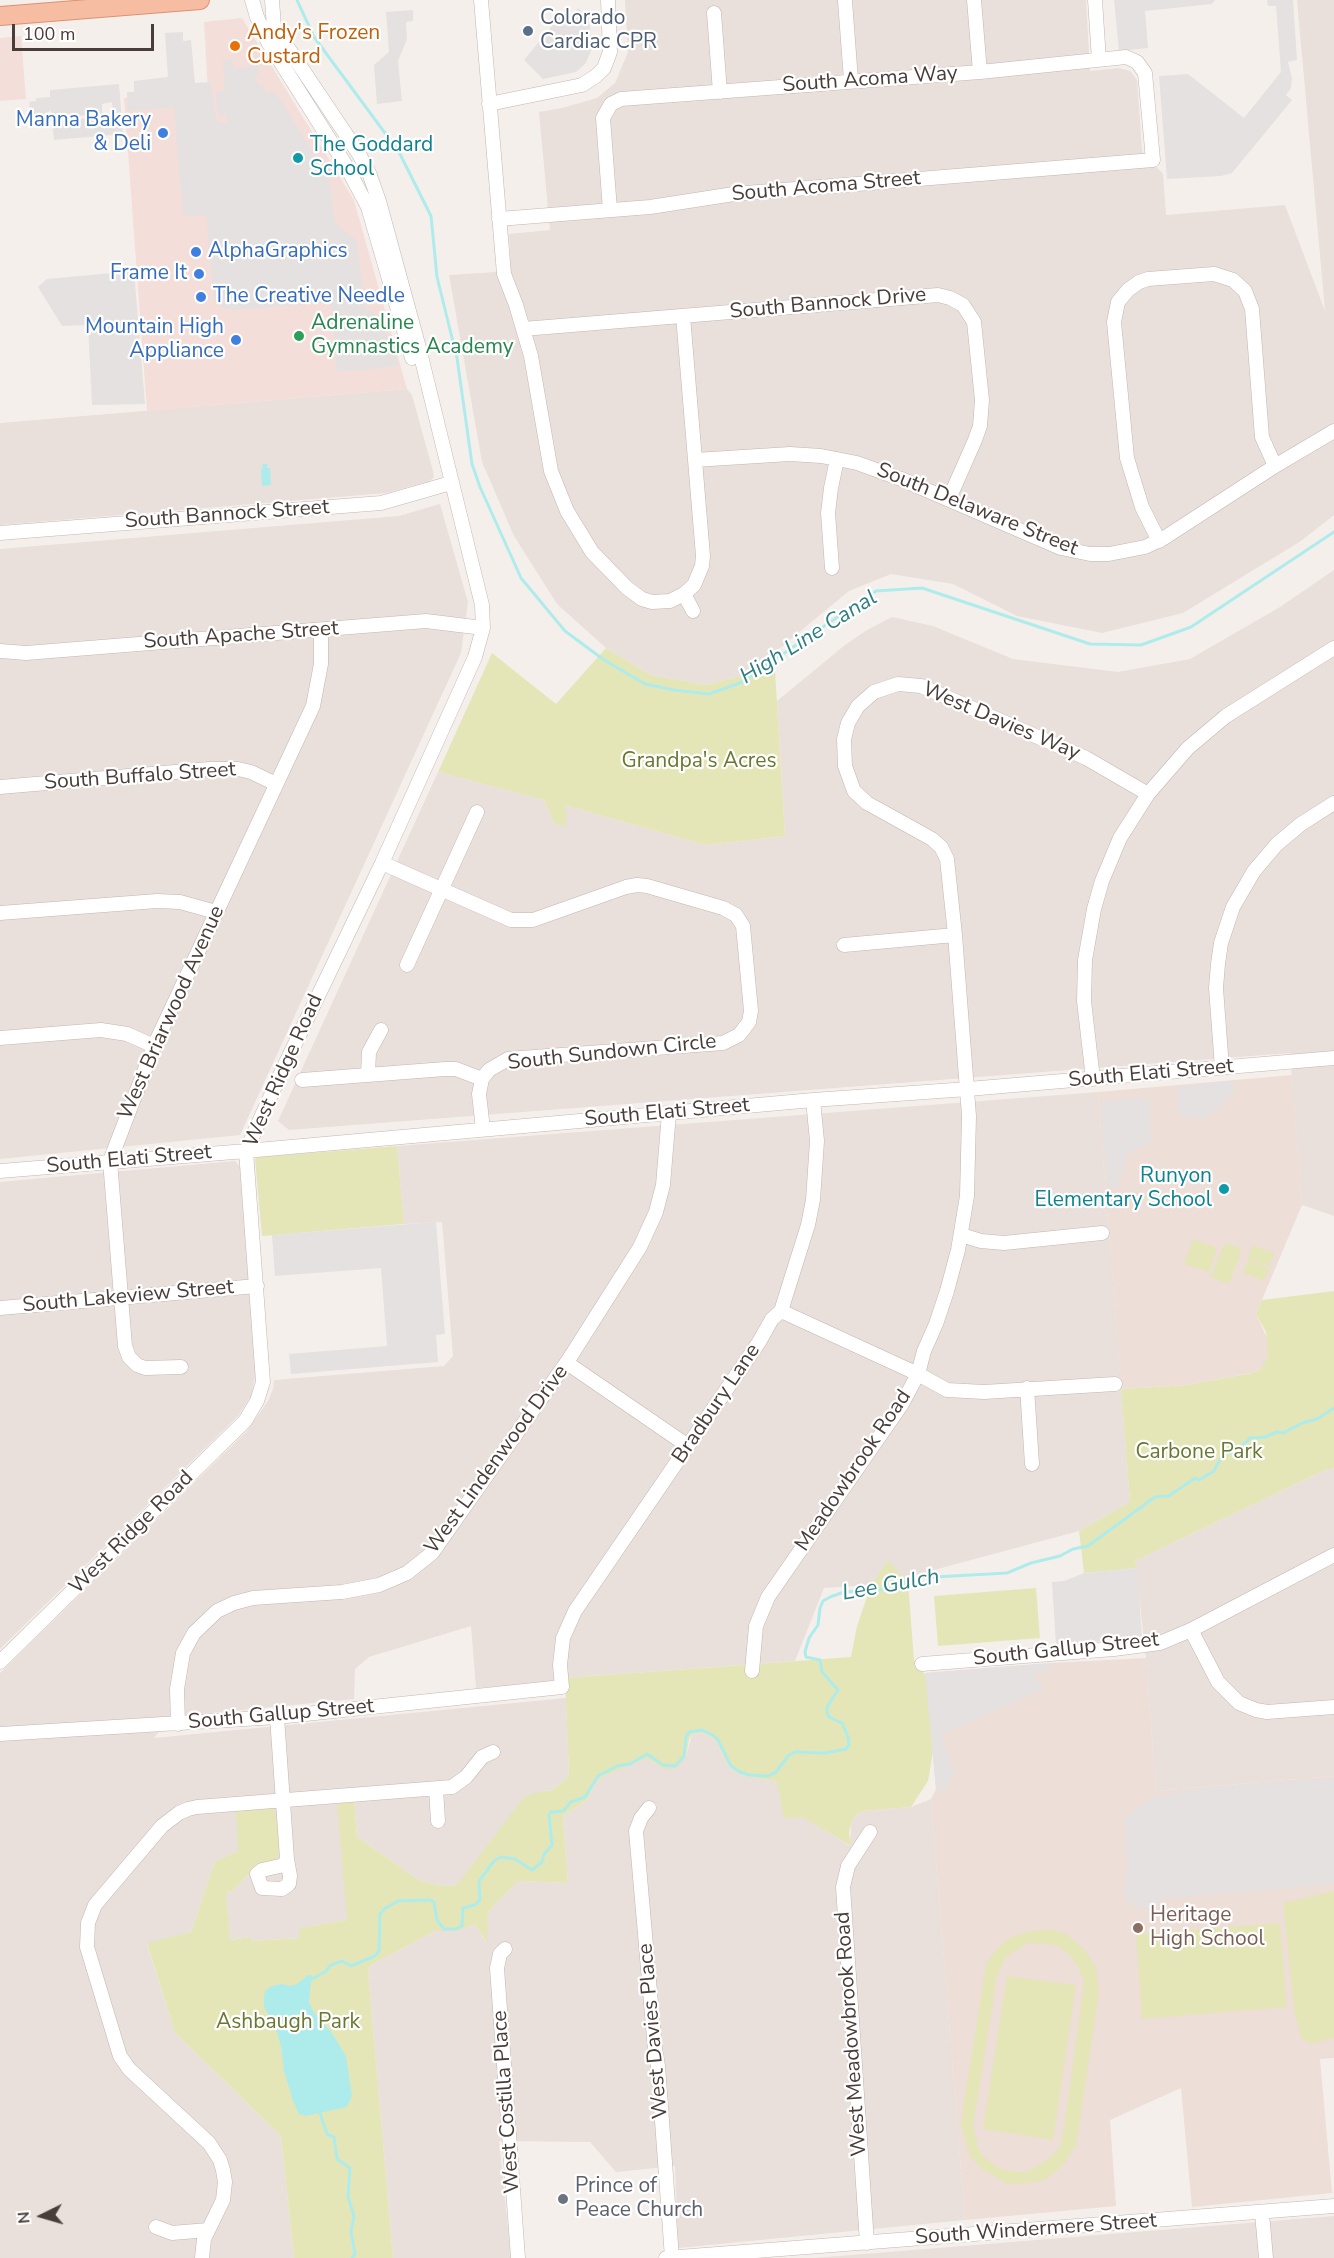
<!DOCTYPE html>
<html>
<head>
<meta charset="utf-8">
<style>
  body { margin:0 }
  #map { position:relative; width:1334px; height:2258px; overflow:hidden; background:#f5efec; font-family:"Nunito Sans",sans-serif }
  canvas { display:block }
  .north { position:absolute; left:12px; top:2186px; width:60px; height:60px; -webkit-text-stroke:4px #fff; paint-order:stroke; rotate:265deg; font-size:16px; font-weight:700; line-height:24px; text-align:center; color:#493d3a }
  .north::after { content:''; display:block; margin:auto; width:21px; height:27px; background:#493d3a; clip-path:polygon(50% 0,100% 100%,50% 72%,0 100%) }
  .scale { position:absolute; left:12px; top:24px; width:142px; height:27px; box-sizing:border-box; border:3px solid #493d3a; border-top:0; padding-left:8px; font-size:18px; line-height:21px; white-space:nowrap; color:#493d3a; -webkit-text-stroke:4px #fff; paint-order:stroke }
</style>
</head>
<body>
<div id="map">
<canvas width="1334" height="2258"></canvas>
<div class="north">N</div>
<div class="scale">100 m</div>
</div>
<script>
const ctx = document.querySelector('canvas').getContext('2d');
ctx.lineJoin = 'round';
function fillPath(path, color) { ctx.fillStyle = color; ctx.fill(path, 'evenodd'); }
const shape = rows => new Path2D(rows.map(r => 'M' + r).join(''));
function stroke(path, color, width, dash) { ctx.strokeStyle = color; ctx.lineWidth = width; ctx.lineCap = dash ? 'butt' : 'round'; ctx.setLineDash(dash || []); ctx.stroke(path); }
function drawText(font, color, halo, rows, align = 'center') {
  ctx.font = font + ' "Nunito Sans",sans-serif'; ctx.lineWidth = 4.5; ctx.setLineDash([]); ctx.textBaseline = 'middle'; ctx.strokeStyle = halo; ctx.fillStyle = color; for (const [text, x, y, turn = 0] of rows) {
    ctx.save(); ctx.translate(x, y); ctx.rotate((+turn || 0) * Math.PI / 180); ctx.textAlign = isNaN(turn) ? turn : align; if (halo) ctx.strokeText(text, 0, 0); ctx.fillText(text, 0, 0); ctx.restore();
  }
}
const residential = shape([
  [625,0,1086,0,1090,71,1119,68,1130,71,1137,80,1142,151,1163,174,1166,215,1285,205,1325,311,1297,0,1334,0,1334,515,1301,541,1183,613,1102,633,1017,616,953,584,891,574,849,591,774,653,741,676,706,685,651,675,606,648,557,604,514,536,482,462,449,275,511,271,509,234,550,230,539,112,562,108,597,98,615,83,628,52],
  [407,389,412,395,433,471,434,477,430,481,386,493,0,525,0,423],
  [440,504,468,602,461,653,240,1135,0,1159,0,549,399,516],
  [1334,570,1334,1216,1302,1205,1290,1053,289,1130,278,1121,438,772,544,800,555,824,564,805,706,845,785,836,777,701,845,645,867,630,892,617,933,626,1013,659,1118,672,1190,659,1280,607],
  [1098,1092,1130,1502,1079,1531,904,1578,888,1561,871,1585,824,1588,795,1661,565,1678,546,1683,476,1688,471,1626,369,1657,355,1669,354,1699,171,1717,154,1738,566,1698,569,1776,553,1790,538,1792,458,1885,440,1886,419,1880,357,1837,354,1799,347,1920,300,1928,300,1938,250,1941,250,1937,229,1940,226,1892,233,1891,250,1873,280,1853,238,1851,215,1861,191,1932,147,1944,175,2033,281,2136,294,2258,0,2258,0,1673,247,1431,268,1401,273,1389,274,1380,444,1366,453,1356,442,1222,404,1224,397,1146],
  [235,1161,240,1167,256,1372,251,1396,238,1416,0,1649,0,1182],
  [1334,1468,1334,1776,1156,1791,1146,1658,1135,1561,1325,1470],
  [704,1733,717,1742,727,1764,734,1771,742,1775,777,1782,802,1816,850,1846,851,1824,855,1816,862,1811,911,1807,931,1799,965,2220,678,2248,675,2166,616,2172,590,2142,499,2141,511,2258,393,2258,368,1971,371,1965,435,1931,458,1931,475,1924,486,1942,488,1912,518,1881,568,1883,563,1816,587,1800,594,1786,602,1777,647,1757,655,1764,686,1757,692,1734],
  [1334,2216,1334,2258,814,2258]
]);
const commercial = shape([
  [242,18,354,200,407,389,147,411,124,98,208,93,204,22],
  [21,36,26,99,0,101,0,38]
]);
const education = shape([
  [1292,1075,1302,1205,1256,1314,1268,1340,1268,1356,1265,1364,1261,1369,1251,1373,1187,1385,1121,1389,1098,1092],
  [1146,1658,1156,1791,1334,1776,1334,2058,1320,2059,1332,2193,1192,2207,1181,2088,1110,2120,1116,2206,965,2220,931,1799,936,1789,925,1673,1051,1663]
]);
const green = shape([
  [606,648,651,675,706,685,741,676,774,653,785,836,706,845,564,805,567,813,565,826,555,824,544,800,438,772,492,653,556,704],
  [397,1146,404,1224,262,1236,255,1159,259,1157],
  [1193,1239,1217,1248,1209,1272,1184,1264],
  [1225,1243,1239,1247,1241,1252,1229,1284,1210,1277],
  [1252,1245,1274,1253,1269,1266,1248,1259],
  [1248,1260,1269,1268,1264,1281,1243,1273],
  [1334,1291,1334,1468,1325,1470,1135,1561,1137,1568,1084,1573,1079,1531,1130,1502,1121,1389,1187,1385,1252,1373,1261,1369,1268,1356,1266,1332,1256,1314,1262,1300],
  [888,1560,908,1582,914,1660,926,1676,933,1752,928,1781,911,1807,862,1811,855,1816,851,1824,849,1832,851,1846,802,1817,784,1819,777,1782,742,1775,734,1771,727,1764,717,1742,704,1733,692,1734,689,1740,686,1757,677,1768,663,1769,647,1758,602,1777,594,1786,587,1800,563,1816,568,1883,518,1881,488,1912,487,1943,475,1924,458,1931,435,1931,371,1965,368,1971,393,2258,294,2258,281,2136,175,2033,147,1943,191,1932,215,1861,238,1851,236,1809,272,1807,275,1809,280,1851,277,1858,256,1866,233,1891,226,1892,230,1940,250,1937,251,1941,300,1938,299,1928,347,1920,337,1801,354,1799,357,1837,419,1880,440,1886,457,1885,524,1797,538,1792,553,1790,569,1776,565,1678,851,1657,857,1626,871,1585],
  [1036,1588,1040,1638,938,1646,934,1596],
  [1334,1891,1334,2038,1311,2044,1301,2038,1294,2009,1283,1903],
  [1280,1923,1287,2007,1142,2019,1136,1934],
  [1048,1929,1066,1934,1086,1951,1096,1968,1099,1993,1076,2146,1062,2166,1046,2179,1031,2183,1007,2184,982,2169,970,2156,961,2125,964,2102,986,1965,994,1952,1009,1938,1027,1932],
  [1028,1943,1050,1944,1059,1947,1070,1955,1078,1967,1084,1981,1064,2130,1060,2146,1053,2155,1036,2167,1026,2172,1016,2172,1001,2169,984,2157,978,2147,973,2126,997,1976,1006,1957],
  [1007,1976,1076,1985,1053,2140,983,2129]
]);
const parking = shape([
  [1114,0,1215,0,1212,4,1145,11,1148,48,1119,51],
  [1267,0,1293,0,1297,60,1288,62,1292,78,1291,88,1286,95,1292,100,1232,173,1221,176,1167,179,1159,76,1188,74,1244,118,1281,72,1276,6,1268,6],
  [578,8,589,18,592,48,586,63,576,72,543,79,524,60,566,9,573,15],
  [413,10,413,21,406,22,407,39,398,61,402,101,377,104,374,65,389,52,386,12],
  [183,32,183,41,191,40,195,83,210,82,216,120,220,123,228,123,227,114,218,115,216,92,225,91,223,60,232,59,234,69,258,66,259,75,256,75,257,85,264,85,265,93,274,92,284,105,330,181,334,222,357,241,364,306,384,322,388,338,391,338,399,366,337,372,331,302,233,310,220,306,214,300,206,215,183,216,174,107,128,111,127,92,134,92,134,81,168,77,165,33],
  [119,84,123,134,54,140,51,110,47,113,46,117,31,120,29,102,36,101,36,98,50,97,50,90],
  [112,102,113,122,104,123,103,117,53,121,54,118,102,114,102,104],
  [134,271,145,404,92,405,88,325,62,326,38,287,47,279],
  [1233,1081,1234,1095,1226,1097,1226,1101,1206,1117,1199,1119,1179,1115,1177,1087],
  [1149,1097,1152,1142,1129,1152,1116,1188,1111,1188,1107,1183,1101,1102],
  [436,1222,445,1334,436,1335,438,1362,291,1374,289,1354,387,1346,381,1268,275,1276,272,1235],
  [1137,1568,1142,1638,1056,1645,1052,1582,1064,1581,1084,1573],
  [1051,1663,1050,1671,1036,1674,1036,1681,1041,1680,1042,1690,942,1734,955,1775,950,1777,950,1788,942,1791,936,1789,925,1673],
  [1334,1778,1334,1884,1167,1898,1149,1908,1141,1908,1130,1905,1124,1896,1124,1885,1128,1867,1124,1818,1154,1797,1216,1787]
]);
const water = shape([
  [262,464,267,464,267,468,270,468,271,485,262,486,261,469,263,468],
  [308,1975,311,1975,314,1978,311,1982,309,2002,313,2011,332,2033,346,2056,352,2096,347,2107,306,2116,299,2114,293,2101,284,2071,281,2047,277,2032,264,2007,264,1998,265,1991,272,1986,282,1984,290,1986,297,1984]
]);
const stream = shape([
  [297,0,314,37,399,152,431,216,437,277,457,358,472,464,480,487,521,578,565,631,604,660,645,684,674,690,709,694,740,683,876,591,922,588,1090,644,1141,645,1191,627,1334,532],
  [314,1978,325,1972,331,1965,342,1961,351,1966,375,1956,379,1951,380,1914,384,1909,398,1901,430,1900,434,1902,437,1920,444,1929,456,1929,462,1926,463,1908,475,1905,480,1900,479,1881,494,1861,501,1857,515,1859,532,1870,542,1862,544,1854,552,1845,549,1815,551,1812,563,1811,571,1802,585,1797,598,1776,617,1766,630,1764,647,1754,663,1765,675,1766,684,1756,686,1737,689,1732,702,1730,714,1736,718,1740,731,1766,740,1772,749,1775,768,1776,776,1772,789,1755,795,1752,825,1753,846,1749,849,1745,848,1737,842,1723,829,1717,827,1713,827,1707,838,1690,822,1672,820,1660,806,1657,805,1652,809,1638,818,1625,820,1608,823,1601,830,1597,844,1592,898,1588,908,1580,916,1578,1007,1573,1031,1563,1060,1556,1073,1549,1088,1546,1155,1497,1169,1496,1195,1478,1199,1480,1214,1471,1221,1458,1225,1454,1237,1451,1250,1438,1265,1437,1277,1432,1283,1433,1302,1423,1317,1419,1334,1408],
  [320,2113,327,2134,334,2137,337,2159,350,2168,348,2197,354,2216,351,2232,355,2254,352,2258]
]);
const minor = shape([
  [252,0,257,17,268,42,345,164,368,207,412,358],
  [481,0,504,274,516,305,531,356,551,471,567,511,592,552,627,588,642,599,652,602,670,601,684,594,694,585,702,566,703,556,683,316],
  [974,0,980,72],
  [1095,0,1099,60],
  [845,1,851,80],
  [714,13,720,92],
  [489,104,582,85,596,76,604,68,610,52,608,0],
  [499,219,650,207,734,194,1153,160,1145,73,1137,62,1126,57,980,72,621,99,611,104,603,118,610,210],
  [523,329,938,295,950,298,963,305,974,322,982,400,980,426,975,440,949,499],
  [695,460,790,454,821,456,857,463,901,479,1061,548,1090,554,1109,554,1145,547,1164,538,1275,466,1334,431],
  [0,533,381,503,451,483],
  [1159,541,1142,507,1127,458,1114,322,1118,302,1128,290,1139,282,1148,279,1214,274,1233,280,1245,291,1252,309,1262,437,1275,466],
  [832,568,828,513,831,488,837,459],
  [684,594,693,611],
  [0,651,26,653,426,621,483,628],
  [0,787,210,769,238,769,251,772,276,784],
  [382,863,511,920,533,920,626,887,637,885,647,886,723,908,736,915,743,926,751,1011,749,1022,739,1035,723,1043,508,1059,489,1070,482,1079,479,1094,483,1129],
  [0,913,157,901,180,902,216,912],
  [844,945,955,935],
  [407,965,477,812],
  [0,1038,101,1030,127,1034,154,1046],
  [1222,1068,1216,988,1218,964,1221,943,1233,907,1254,871,1277,844,1301,824,1334,803],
  [368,1075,369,1052,381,1030],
  [1093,1079,1084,1001,1085,960,1094,909,1102,881,1120,838,1148,794,1188,748,1226,716,1334,648],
  [302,1080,445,1069,456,1069,482,1079],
  [0,1171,246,1151,813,1100,968,1089,1334,1058],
  [961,1235,981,1241,1004,1243,1102,1233],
  [0,1308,257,1286],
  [781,1311,918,1374,947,1390,984,1392,1115,1384],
  [567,1363,688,1446],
  [181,1367,145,1368,137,1365,129,1357,125,1346,110,1161,154,1046,313,706,321,664,321,630],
  [1027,1388,1032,1464],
  [1191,1630,1218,1682,1239,1703,1256,1710,1267,1712,1334,1707],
  [0,1662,245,1421,257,1401,263,1382,246,1151,280,1075,382,863,475,657,483,628,482,605,418,344,379,201,369,173,359,154,274,27,272,0],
  [922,1664,1114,1649,1160,1643,1191,1630,1334,1555],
  [752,1671,756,1626,768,1597,902,1404,918,1374,924,1351,936,1324,947,1291,958,1250,967,1196,969,1116,955,935,947,859,941,847,932,839,867,803,854,791,845,766,844,739,848,723,858,706,874,692,898,684,921,686,1086,758,1148,794],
  [277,1717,287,1859,284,1865,262,1870,257,1874,262,1888,282,1889,289,1884,290,1876,287,1859],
  [178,1724,177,1689,183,1653,194,1633,217,1611,234,1603,253,1598,342,1592,379,1585,407,1573,432,1553,569,1359,640,1247,656,1212,663,1185,669,1113],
  [0,1734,277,1717,562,1687,560,1665,563,1638,575,1611,759,1342,772,1319,781,1311,808,1225,813,1200,817,1141,813,1100],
  [436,1789,438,1821],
  [649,1808,641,1818,636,1831,655,2049,658,2066,672,2258],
  [505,1949,500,1954,497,1968,518,2258],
  [1262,2213,1266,2258],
  [156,2227,172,2233,208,2230],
  [867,2243,843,1887,848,1866,870,1832],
  [202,2258,204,2239,223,2200,225,2182,223,2170,220,2160,209,2143,129,2069,120,2056,87,1947,88,1923,95,1905,162,1826,179,1813,188,1809,197,1807,452,1787,466,1777,482,1757,493,1752],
  [666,2258,1334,2206]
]);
const major = shape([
  [0,16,200,0]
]);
const markers = [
  [528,31,6,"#5c6f8a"],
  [235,46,6,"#e8710a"],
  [163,133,6,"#3f7fe0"],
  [298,158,6,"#0f9aa8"],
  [196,252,6,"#3f7fe0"],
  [199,274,6,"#3f7fe0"],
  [201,297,6,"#3f7fe0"],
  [299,336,6,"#2e9e5b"],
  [236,340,6,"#3f7fe0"],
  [1224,1189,6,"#0f9aa8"],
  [1138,1928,6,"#8d6e63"],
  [563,2199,6,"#6b7280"]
];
const serviceNames = [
  ["Colorado",540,19],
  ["Cardiac CPR",540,43]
];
const foodNames = [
  ["Andy's Frozen",247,34],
  ["Custard",247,58]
];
const streetNames = [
  ["South Acoma Way",870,80,-4],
  ["South Acoma Street",826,187,-5],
  ["South Bannock Drive",828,304,-5],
  ["South Delaware Street",977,510,22],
  ["South Bannock Street",227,515,-4],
  ["South Apache Street",241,636,-4],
  ["West Davies Way",1001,722,23],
  ["South Buffalo Street",140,777,-4],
  ["West Briarwood Avenue",172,1013,-66],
  ["South Sundown Circle",612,1053,-6],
  ["West Ridge Road",284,1071,-66],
  ["South Elati Street",1151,1074,-5],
  ["South Elati Street",667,1113,-5],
  ["South Elati Street",129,1160,-5],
  ["South Lakeview Street",128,1297,-5],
  ["Bradbury Lane",717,1404,-56],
  ["West Lindenwood Drive",497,1460,-54],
  ["Meadowbrook Road",854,1471,-56],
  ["West Ridge Road",132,1533,-45],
  ["South Gallup Street",1066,1650,-6],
  ["South Gallup Street",281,1715,-5],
  ["West Davies Place",654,2031,-95],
  ["West Meadowbrook Road",852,2034,-94],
  ["West Costilla Place",507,2102,-94],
  ["South Windermere Street",1036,2230,-4]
];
const shopNames = [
  ["Manna Bakery",151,121],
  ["& Deli",151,145],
  ["AlphaGraphics",208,252,"left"],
  ["Frame It",187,274],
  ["The Creative Needle",213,297,"left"],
  ["Mountain High",224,328],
  ["Appliance",224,352]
];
const cultureNames = [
  ["The Goddard",310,146],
  ["School",310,170],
  ["Runyon",1212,1177,"right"],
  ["Elementary School",1212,1201,"right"]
];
const leisureNames = [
  ["Adrenaline",311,324],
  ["Gymnastics Academy",311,348]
];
const parkNames = [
  ["Grandpa's Acres",699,762],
  ["Carbone Park",1199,1453],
  ["Ashbaugh Park",288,2023]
];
const educationNames = [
  ["Heritage",1150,1916],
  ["High School",1150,1940]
];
const worshipNames = [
  ["Prince of",575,2187],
  ["Peace Church",575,2211]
];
const waterNames = [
  ["High Line Canal",809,638,-32],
  ["Lee Gulch",891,1586,-10]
];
fillPath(residential, '#e9dfdb');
fillPath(commercial, '#f4deda');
fillPath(education, '#edded7');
fillPath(green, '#e4e6b8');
fillPath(parking, '#e4e1e0');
fillPath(water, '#aeecec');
stroke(stream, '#aeecec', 3);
stroke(minor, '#c3b6b2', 15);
stroke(major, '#dc9173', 20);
stroke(minor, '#fff', 14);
stroke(major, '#f7bda3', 18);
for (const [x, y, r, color] of markers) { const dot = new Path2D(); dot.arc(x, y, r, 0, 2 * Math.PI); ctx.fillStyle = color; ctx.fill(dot); stroke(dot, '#fff', 2); }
drawText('21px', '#4e5e75', '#fff', serviceNames, 'left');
drawText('21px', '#c56008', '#fff', foodNames, 'left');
drawText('21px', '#493d3a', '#fff', streetNames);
drawText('21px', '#366cbe', '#fff', shopNames, 'right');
drawText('21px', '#0d838f', '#fff', cultureNames, 'left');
drawText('21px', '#27864d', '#fff', leisureNames, 'left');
drawText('21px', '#697830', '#fff', parkNames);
drawText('21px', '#785e54', '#fff', educationNames, 'left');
drawText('21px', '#5b616d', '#fff', worshipNames, 'left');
drawText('italic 22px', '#2d7e80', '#fff', waterNames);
</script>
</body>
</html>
